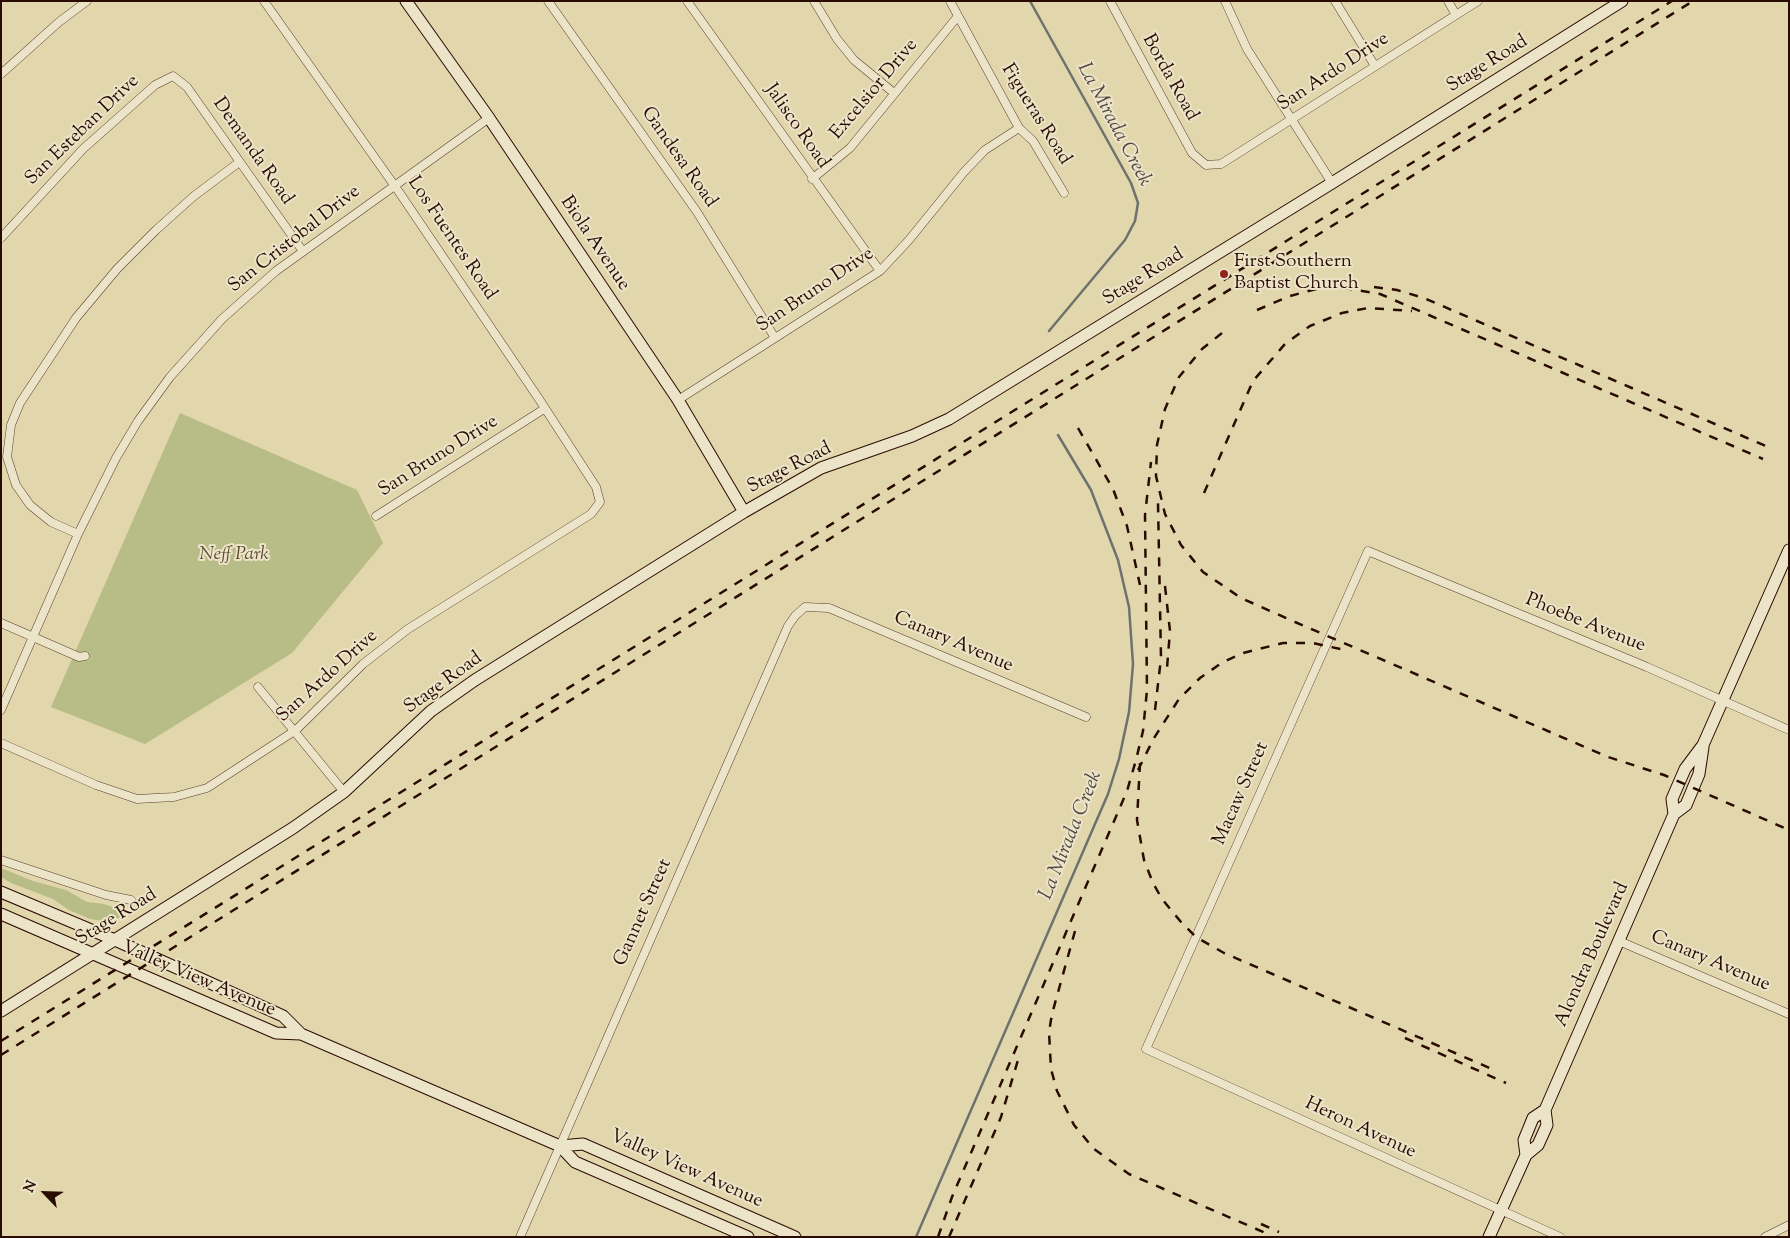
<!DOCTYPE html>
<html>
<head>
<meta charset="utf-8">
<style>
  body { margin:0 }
  #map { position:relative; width:1790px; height:1238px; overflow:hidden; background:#e2d6ac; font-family:"Sorts Mill Goudy",serif }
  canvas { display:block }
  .frame { position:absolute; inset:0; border:2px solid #2a0b01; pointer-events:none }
  .north { position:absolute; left:20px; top:1168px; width:50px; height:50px; -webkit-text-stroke:4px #ece4c9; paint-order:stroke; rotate:294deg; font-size:14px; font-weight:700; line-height:20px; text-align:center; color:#2a0b01 }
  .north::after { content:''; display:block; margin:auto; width:18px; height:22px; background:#2a0b01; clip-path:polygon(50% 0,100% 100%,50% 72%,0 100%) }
</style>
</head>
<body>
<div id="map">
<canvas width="1790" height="1238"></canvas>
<div class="frame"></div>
<div class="north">N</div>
</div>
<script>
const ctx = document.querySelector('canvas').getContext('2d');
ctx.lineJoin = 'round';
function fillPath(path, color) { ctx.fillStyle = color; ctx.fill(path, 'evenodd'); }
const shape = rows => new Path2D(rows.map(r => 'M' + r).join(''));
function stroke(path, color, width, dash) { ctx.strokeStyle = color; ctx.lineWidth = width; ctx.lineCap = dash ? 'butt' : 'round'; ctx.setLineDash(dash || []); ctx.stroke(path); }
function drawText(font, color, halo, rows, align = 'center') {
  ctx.font = font + ' "Sorts Mill Goudy",serif'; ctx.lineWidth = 4; ctx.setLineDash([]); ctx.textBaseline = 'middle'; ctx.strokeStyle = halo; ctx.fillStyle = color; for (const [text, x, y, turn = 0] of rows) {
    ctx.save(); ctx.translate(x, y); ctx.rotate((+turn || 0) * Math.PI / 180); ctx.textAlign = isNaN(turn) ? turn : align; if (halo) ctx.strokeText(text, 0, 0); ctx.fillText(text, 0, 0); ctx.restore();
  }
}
const green = shape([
  [180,413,357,490,383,543,292,653,145,744,51,707],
  [1,868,33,881,66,890,87,902,104,904,132,914,123,920,121,917,109,922,90,919,69,910,53,899,11,883,1,877]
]);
const stream = shape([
  [1030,1,1131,183,1138,203,1135,221,1125,240,1049,331],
  [916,1237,1108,794,1119,759,1129,712,1133,664,1129,607,1118,560,1091,490,1058,435]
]);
const street = shape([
  [548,1,697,212,775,338],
  [687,1,880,271],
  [814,1,837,39,854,60,894,93],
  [950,1,1019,128,1033,141,1064,193],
  [1110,1,1192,153,1206,165,1221,164,1478,1],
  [1225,1,1247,49,1332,183],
  [1335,1,1375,66],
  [1448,1,1456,15],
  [1,74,59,22,87,1],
  [812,179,850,148,958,16],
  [1,238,83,149,155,85,173,76,187,87,302,250],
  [678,400,880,271,909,240,964,172,985,150,1019,128],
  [376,516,544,409],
  [78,534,51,522,30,505,16,485,7,457,11,425,20,403,76,318,117,269,156,230,194,196,238,163],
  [1,623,79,657,85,656],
  [258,687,344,792],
  [1,710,78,534,116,458,138,421,170,377,222,319,276,271,489,118],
  [1,743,96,785,137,799,174,797,207,788,296,730,363,664,408,629,591,514,600,502,596,487,539,399,399,192,264,1],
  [1,860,106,895,131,900],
  [1619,941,1789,1014],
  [520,1237,788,626,795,616,805,607,829,608,1086,717],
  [1560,1237,1146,1049,1368,551,1647,667,1789,730],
  [1765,1237,1789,1225]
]);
const secondary = shape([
  [406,1,489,118,678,400,744,512],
  [1674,814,1686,805,1699,774,1703,747],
  [1,892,115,940,283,1016,301,1034],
  [1,914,276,1033,301,1034,560,1146,575,1162,748,1237],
  [1,1011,293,828,344,792,431,711,475,680,744,512,821,468,912,436,949,419,1332,183,1622,1],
  [560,1146,583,1144,795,1237],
  [1526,1155,1524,1140,1533,1118,1545,1110],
  [1489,1237,1526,1155,1538,1145,1547,1125,1545,1110,1674,814,1672,799,1685,769,1703,745,1789,550]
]);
const rail = shape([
  [1374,287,1397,290,1424,298,1768,447],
  [1257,310,1290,296,1320,288,1339,287,1380,294,1763,459],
  [1222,333,1202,349,1179,377,1165,409,1157,445,1156,476,1165,514,1181,545,1203,572,1241,598,1295,622,1608,757,1664,775,1789,830],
  [1078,428,1113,489,1127,526,1140,585],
  [1204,493,1253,381,1285,344,1310,326,1342,313,1368,308,1412,311],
  [1165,586,1170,631,1167,668],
  [1155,710,1161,658,1158,503],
  [1140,763,1137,820,1144,860,1153,883,1162,899,1181,922,1196,937,1224,953,1492,1069],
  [1138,770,1154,738,1179,699,1200,678,1223,662,1243,653,1283,643,1313,643,1349,651],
  [1075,931,1052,1014,1049,1032,1051,1069,1057,1091,1074,1125,1094,1149,1129,1174,1268,1234],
  [1405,1038,1506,1083],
  [1,1041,1672,1],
  [1,1055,1693,1],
  [1261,1224,1279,1232],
  [938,1237,952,1197,1127,791,1136,760,1143,731,1147,690,1145,515,1151,462],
  [949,1237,1001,1117,1018,1060]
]);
const markers = [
  [1224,274,5,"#8f2418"]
];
const streetNames = [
  ["Stage Road",1488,65,-32],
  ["San Ardo Drive",1334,73,-33],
  ["Borda Road",1169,78,61],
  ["Excelsior Drive",875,90,-50],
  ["Figueras Road",1035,115,58],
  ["Jalisco Road",796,127,55],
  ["San Esteban Drive",83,131,-44],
  ["Demanda Road",252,152,55],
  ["Gandesa Road",678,158,55],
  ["Los Fuentes Road",451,239,56],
  ["San Cristobal Drive",295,240,-38],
  ["Biola Avenue",594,244,56],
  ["Stage Road",1144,278,-32],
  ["San Bruno Drive",816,291,-34],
  ["San Bruno Drive",439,457,-32],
  ["Stage Road",790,469,-27],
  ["Phoebe Avenue",1585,624,22],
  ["Canary Avenue",953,643,23],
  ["San Ardo Drive",328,677,-42],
  ["Stage Road",444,684,-36],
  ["Macaw Street",1242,794,-66],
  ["Gannet Street",644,913,-66],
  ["Stage Road",117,918,-32],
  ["Alondra Boulevard",1593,955,-66],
  ["Canary Avenue",1710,962,23],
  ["Valley View Avenue",198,980,23],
  ["Heron Avenue",1360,1129,25],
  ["Valley View Avenue",686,1170,24]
];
const poiNames = [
  ["First Southern",1234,263],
  ["Baptist Church",1234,285]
];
const parkNames = [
  ["Neff Park",234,556]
];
const waterNames = [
  ["La Mirada Creek",1113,125,62],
  ["La Mirada Creek",1072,836,-68]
];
fillPath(green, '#b8bc86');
stroke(stream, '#6d726e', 2.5);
stroke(street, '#583e2c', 9);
stroke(secondary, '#2a0b01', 13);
stroke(street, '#ece4c9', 8);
stroke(secondary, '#ece4c9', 11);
stroke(rail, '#2a0b01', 2.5, [9, 9]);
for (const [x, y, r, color] of markers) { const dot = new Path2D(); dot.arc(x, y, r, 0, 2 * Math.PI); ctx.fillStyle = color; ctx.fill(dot); stroke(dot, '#ece4c9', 2); }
drawText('19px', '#2a0b01', '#ece4c9', streetNames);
drawText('19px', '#2a0b01', '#ece4c9', poiNames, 'left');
drawText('italic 19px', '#5c4930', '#ece4c9', parkNames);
drawText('italic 20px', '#514740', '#ece4c9', waterNames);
</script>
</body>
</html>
